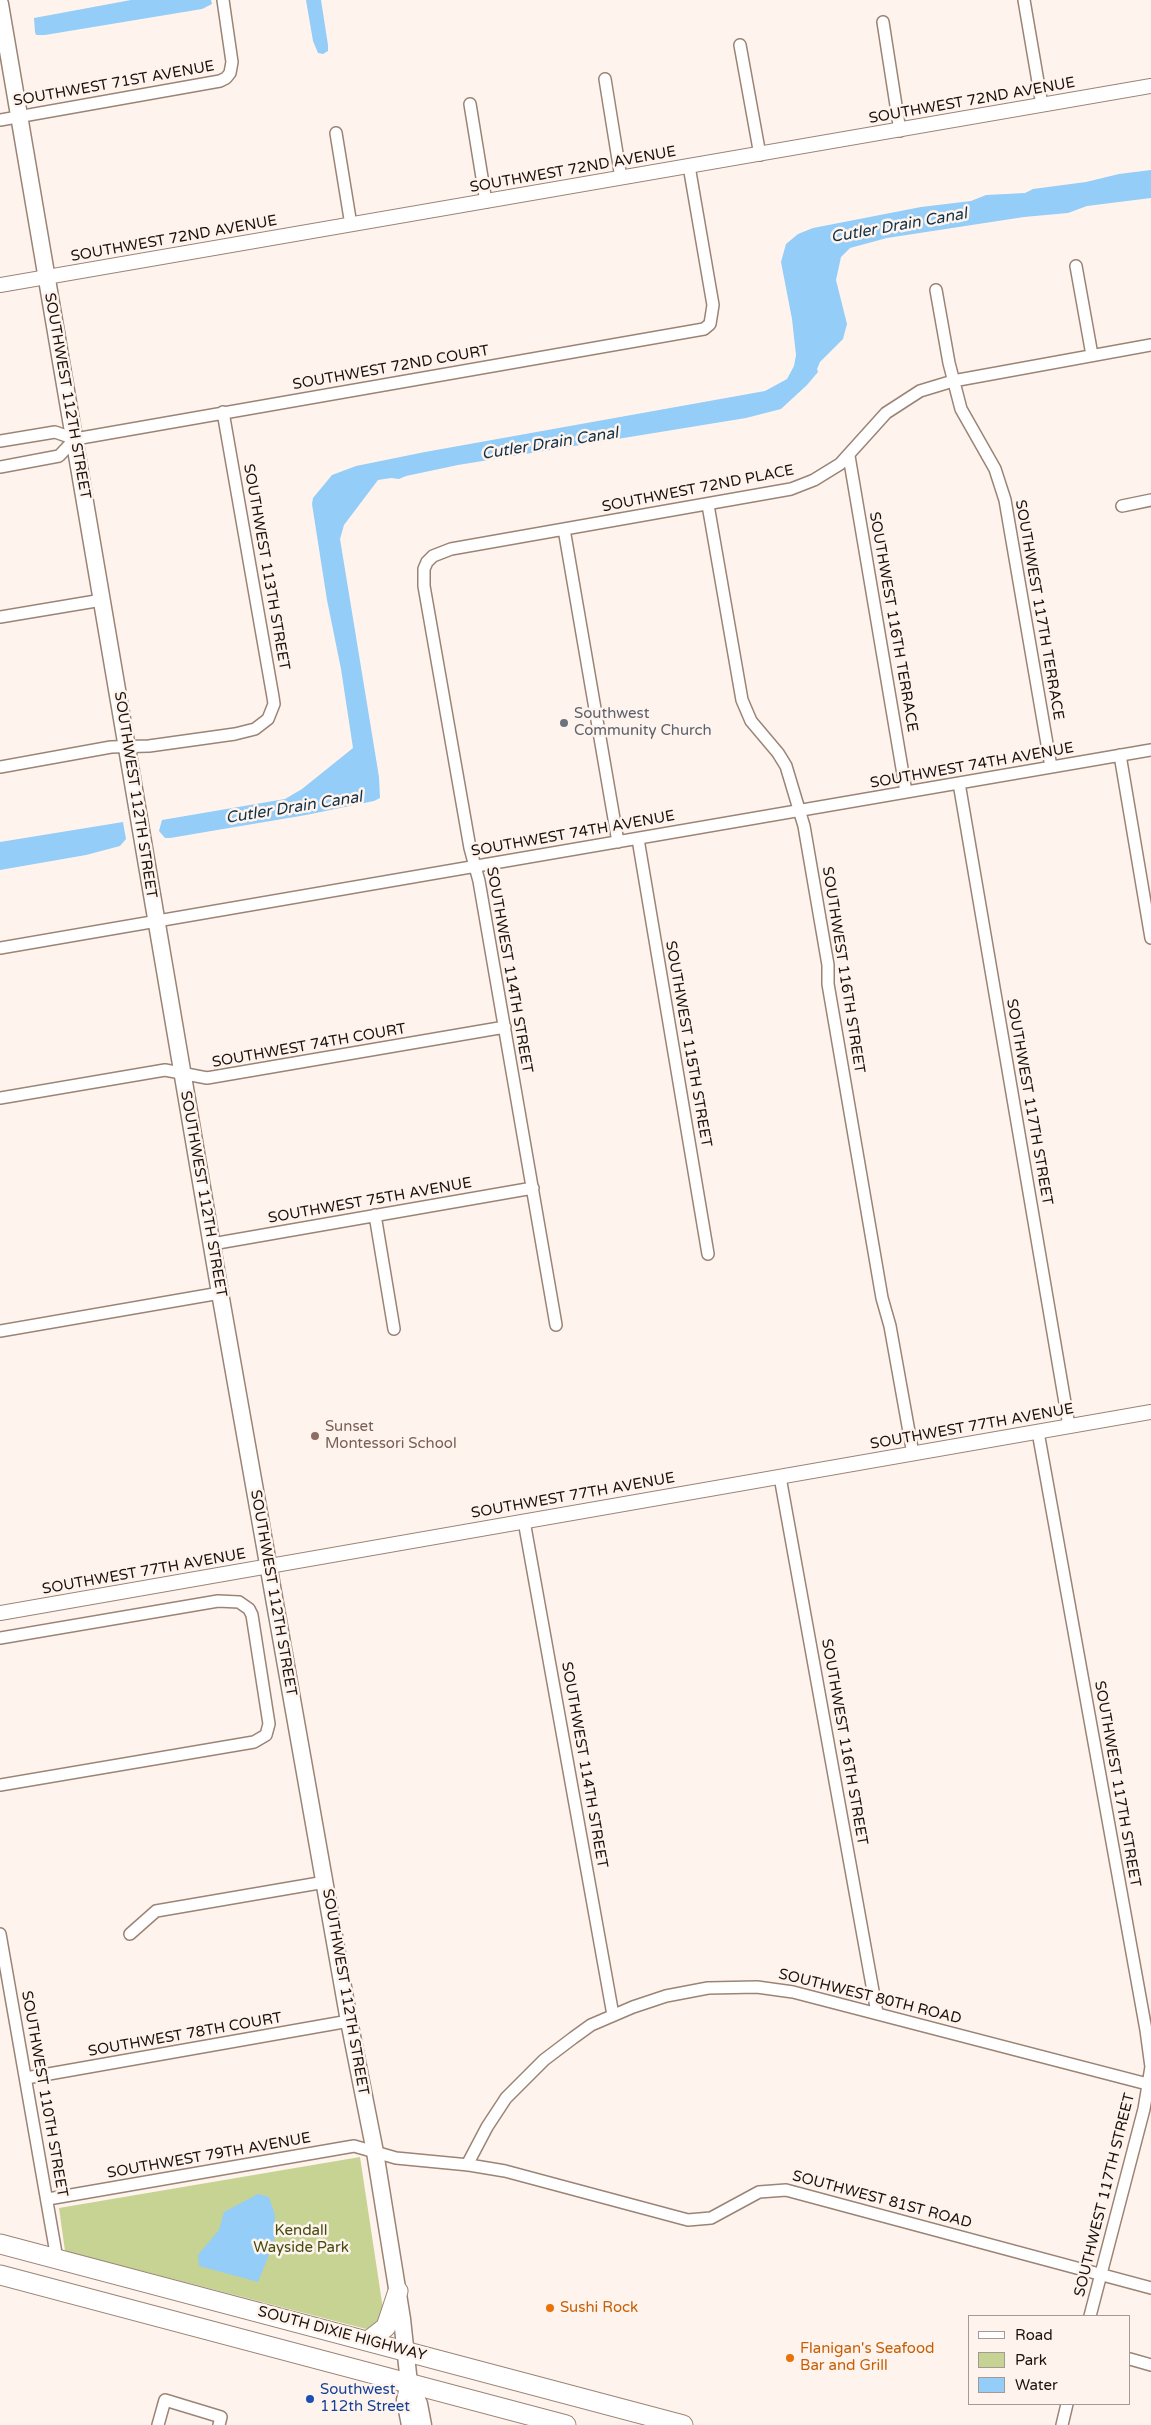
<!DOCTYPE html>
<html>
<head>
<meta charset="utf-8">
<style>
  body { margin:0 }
  #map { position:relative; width:1151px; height:2425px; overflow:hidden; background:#fef4ed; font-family:"Varela Round",sans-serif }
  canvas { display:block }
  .legend { position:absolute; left:968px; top:2315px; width:162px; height:90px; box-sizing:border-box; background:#fef4ed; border:1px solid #a39a93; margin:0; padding:6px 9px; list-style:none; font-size:15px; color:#1b120d }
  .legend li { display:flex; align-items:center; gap:10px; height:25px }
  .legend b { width:25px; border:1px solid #a39a93 }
</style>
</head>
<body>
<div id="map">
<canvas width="1151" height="2425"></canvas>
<ul class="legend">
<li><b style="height:6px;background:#fff"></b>Road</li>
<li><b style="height:14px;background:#c7d393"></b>Park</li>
<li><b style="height:14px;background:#93cdf8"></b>Water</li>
</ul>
</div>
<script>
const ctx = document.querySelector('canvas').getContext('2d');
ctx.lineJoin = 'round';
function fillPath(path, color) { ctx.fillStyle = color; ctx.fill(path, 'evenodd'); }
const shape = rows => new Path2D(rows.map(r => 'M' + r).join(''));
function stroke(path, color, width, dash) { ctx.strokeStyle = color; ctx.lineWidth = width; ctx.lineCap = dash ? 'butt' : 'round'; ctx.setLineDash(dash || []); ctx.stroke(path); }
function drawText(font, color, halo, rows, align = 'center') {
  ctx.font = font + ' "Varela Round",sans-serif'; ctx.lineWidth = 5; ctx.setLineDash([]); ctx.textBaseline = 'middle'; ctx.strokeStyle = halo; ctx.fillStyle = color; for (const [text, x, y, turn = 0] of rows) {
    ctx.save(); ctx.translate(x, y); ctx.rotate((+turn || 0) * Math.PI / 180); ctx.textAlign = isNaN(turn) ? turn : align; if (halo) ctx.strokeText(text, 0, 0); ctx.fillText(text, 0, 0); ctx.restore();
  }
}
const green = shape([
  [360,2157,383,2309,380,2320,375,2326,366,2329,65,2251,59,2208]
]);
const water = shape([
  [131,0,211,0,212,4,202,9,45,35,36,35,35,32,34,18],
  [306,0,321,0,328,45,328,51,323,54,318,53,313,41],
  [1151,170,1151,198,1087,206,1068,213,1024,217,887,238,850,248,841,257,836,280,847,324,843,339,820,362,817,369,818,372,807,385,781,409,746,418,458,465,406,476,399,479,391,478,378,480,344,525,340,539,379,777,380,798,374,801,306,815,170,838,165,838,159,831,162,820,285,799,302,789,353,748,341,669,327,600,312,504,313,498,332,475,356,466,425,452,765,391,787,379,794,366,796,355,792,319,781,262,786,244,798,234,813,228,921,207,971,201,986,195,1025,193,1033,189,1086,182,1119,174],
  [123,822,126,839,120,846,86,855,0,870,0,842],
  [258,2194,269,2197,275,2215,274,2242,258,2282,199,2266,198,2255,219,2230,224,2212]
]);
const minor = shape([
  [1024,0,1042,105],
  [883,22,900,131],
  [740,45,760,155],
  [605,79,621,178],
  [470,104,486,202],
  [0,120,220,81,226,78,230,73,232,62,223,0],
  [336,133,351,225],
  [1076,266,1092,355],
  [936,290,949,363,961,409,995,469,1005,500,1051,767],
  [0,441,55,432,75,439,704,329,710,324,713,305,689,166],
  [849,456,906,792],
  [0,467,59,456,75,439],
  [708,505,742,700,751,721,778,753,786,766,804,826,828,965,828,984,882,1298,890,1326,913,1454],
  [1122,506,1151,500],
  [564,529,618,842],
  [0,617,102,600],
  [1120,755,1151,938],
  [0,767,111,747,149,746,235,734,255,729,268,719,274,704,273,697,223,412],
  [959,783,1069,1426],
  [638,839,708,1254],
  [0,948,1151,750],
  [0,1098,165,1070,207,1078,505,1027],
  [375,1215,394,1329],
  [212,1244,533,1188],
  [556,1325,479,881,470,848,424,586,424,569,427,562,433,556,451,549,791,489,814,480,840,464,886,413,920,391,953,381,1151,345],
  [0,1331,220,1293],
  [1038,1432,1146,2030,1151,2067,1144,2109,1090,2316],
  [780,1477,877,2013],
  [524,1521,613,2015],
  [0,1638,218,1601,239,1602,249,1609,252,1615,269,1724,266,1735,254,1742,0,1785],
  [0,1934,57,2259],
  [130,1934,156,1911,325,1882],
  [26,2078,349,2021],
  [467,2165,487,2127,506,2098,544,2060,573,2038,591,2025,633,2007,666,1996,708,1988,757,1987,793,1992,1151,2085],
  [48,2199,354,2146,396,2158,469,2165,505,2171,688,2220,711,2218,759,2192,786,2190,1151,2288],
  [1130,2359,1151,2365],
  [158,2425,165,2400,221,2417,219,2425],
  [1062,2425,1067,2404]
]);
const tertiary = shape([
  [0,285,1151,86],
  [0,1613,1151,1412]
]);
const secondary = shape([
  [0,4,220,1293,349,2021,375,2152,402,2319,409,2383,405,2400,410,2425],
  [409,2383,419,2404,423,2425]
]);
const trunk = shape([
  [0,2244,683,2425],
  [0,2275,566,2425],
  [368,2341,386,2327,398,2291]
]);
const markers = [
  [564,723,5,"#6b7280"],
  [315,1436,5,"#8d6e63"],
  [550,2308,5,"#e8710a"],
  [790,2358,5,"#e8710a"],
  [310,2399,5,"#1a4fb4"]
];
const streetNames = [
  ["SOUTHWEST 71ST AVENUE",114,84,-10],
  ["SOUTHWEST 72ND AVENUE",972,101,-10],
  ["SOUTHWEST 72ND AVENUE",573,170,-10],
  ["SOUTHWEST 72ND AVENUE",174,239,-10],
  ["SOUTHWEST 72ND COURT",391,368,-10],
  ["SOUTHWEST 112TH STREET",67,396,80],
  ["SOUTHWEST 72ND PLACE",698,489,-11],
  ["SOUTHWEST 113TH STREET",266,567,80],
  ["SOUTHWEST 117TH TERRACE",1039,610,80],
  ["SOUTHWEST 116TH TERRACE",893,622,80],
  ["SOUTHWEST 74TH AVENUE",972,766,-10],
  ["SOUTHWEST 112TH STREET",135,795,81],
  ["SOUTHWEST 74TH AVENUE",573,834,-10],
  ["SOUTHWEST 114TH STREET",509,970,80],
  ["SOUTHWEST 116TH STREET",843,970,81],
  ["SOUTHWEST 115TH STREET",688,1044,80],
  ["SOUTHWEST 74TH COURT",309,1046,-10],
  ["SOUTHWEST 117TH STREET",1029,1102,80],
  ["SOUTHWEST 112TH STREET",203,1194,80],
  ["SOUTHWEST 75TH AVENUE",370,1201,-10],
  ["SOUTHWEST 77TH AVENUE",972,1427,-10],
  ["SOUTHWEST 77TH AVENUE",573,1496,-10],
  ["SOUTHWEST 77TH AVENUE",144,1572,-10],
  ["SOUTHWEST 112TH STREET",273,1593,80],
  ["SOUTHWEST 116TH STREET",844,1742,80],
  ["SOUTHWEST 114TH STREET",584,1765,80],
  ["SOUTHWEST 117TH STREET",1117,1784,80],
  ["SOUTHWEST 112TH STREET",345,1992,80],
  ["SOUTHWEST 80TH ROAD",870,1997,14],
  ["SOUTHWEST 78TH COURT",185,2035,-10],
  ["SOUTHWEST 110TH STREET",44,2094,80],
  ["SOUTHWEST 79TH AVENUE",209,2156,-10],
  ["SOUTHWEST 117TH STREET",1105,2195,-76],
  ["SOUTHWEST 81ST ROAD",882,2200,15],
  ["SOUTH DIXIE HIGHWAY",342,2334,15]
];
const worshipNames = [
  ["Southwest",574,714],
  ["Community Church",574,731]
];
const educationNames = [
  ["Sunset",325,1427],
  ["Montessori School",325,1444]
];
const parkNames = [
  ["Kendall",301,2231],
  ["Wayside Park",301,2248]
];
const foodNames = [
  ["Sushi Rock",560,2308],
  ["Flanigan's Seafood",800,2349],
  ["Bar and Grill",800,2366]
];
const transitNames = [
  ["Southwest",320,2390],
  ["112th Street",320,2407]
];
const waterNames = [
  ["Cutler Drain Canal",899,226,-10],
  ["Cutler Drain Canal",550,444,-9],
  ["Cutler Drain Canal",294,808,-9]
];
fillPath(green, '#c7d393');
fillPath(water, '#93cdf8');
stroke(minor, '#9b8475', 14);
stroke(tertiary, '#9b8475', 16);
stroke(secondary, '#9b8475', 19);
stroke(trunk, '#9b8475', 21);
stroke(minor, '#fff', 11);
stroke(tertiary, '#fff', 14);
stroke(secondary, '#fff', 16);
stroke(trunk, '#fff', 19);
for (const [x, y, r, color] of markers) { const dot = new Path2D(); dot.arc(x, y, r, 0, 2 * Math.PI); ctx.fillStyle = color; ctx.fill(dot); stroke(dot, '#fef4ed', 2); }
drawText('15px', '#1b120d', '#fef4ed', streetNames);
drawText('15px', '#5b616d', '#fef4ed', worshipNames, 'left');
drawText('15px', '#785e54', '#fef4ed', educationNames, 'left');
drawText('15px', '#444c0f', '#fef4ed', parkNames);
drawText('15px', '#c56008', '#fef4ed', foodNames, 'left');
drawText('15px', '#164399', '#fef4ed', transitNames, 'left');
drawText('italic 16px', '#113147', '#fef4ed', waterNames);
</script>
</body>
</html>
